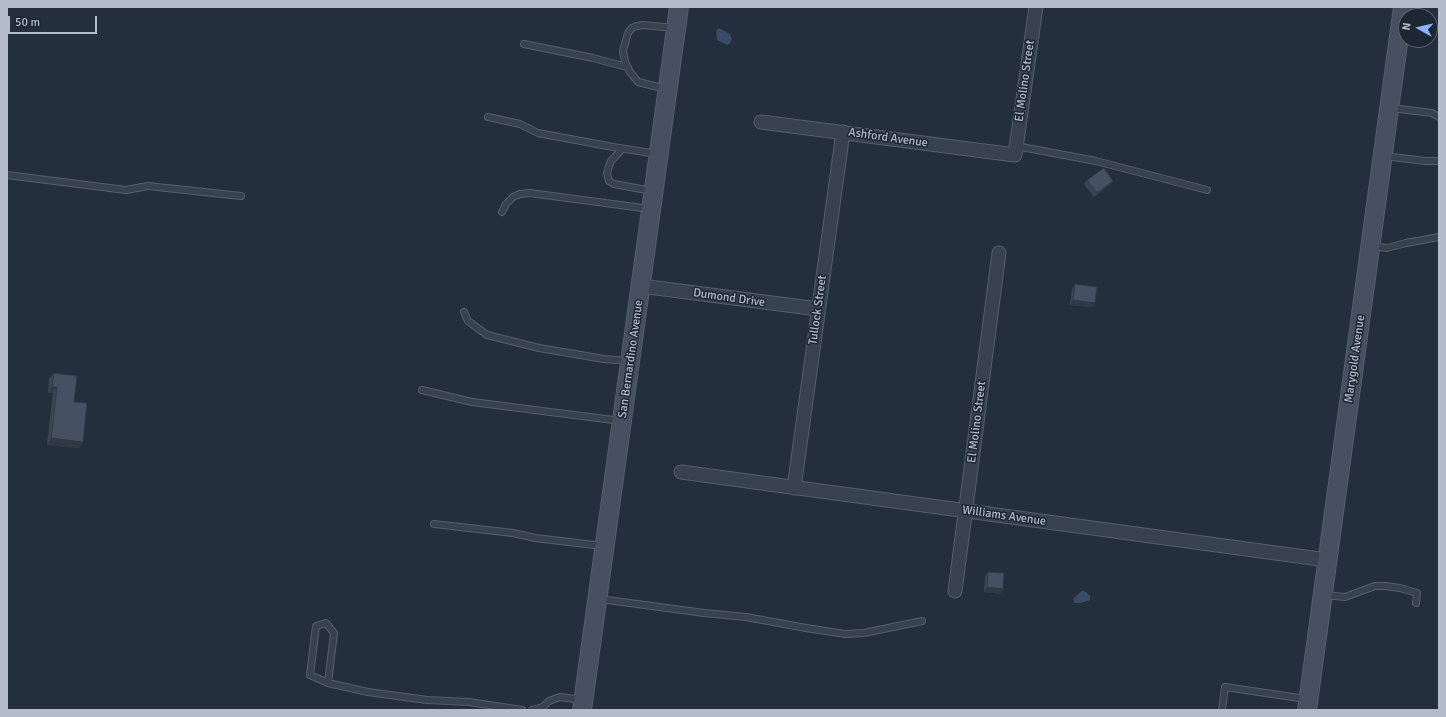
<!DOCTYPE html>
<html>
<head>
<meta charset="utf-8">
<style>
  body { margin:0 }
  #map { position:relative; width:1446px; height:717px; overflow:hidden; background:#242f3e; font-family:Signika,sans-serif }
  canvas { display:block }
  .frame { position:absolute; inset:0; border:8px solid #b4bcc9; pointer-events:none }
  .north { position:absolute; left:1398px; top:8px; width:40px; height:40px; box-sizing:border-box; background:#1d2633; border:1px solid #59626f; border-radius:50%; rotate:278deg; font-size:11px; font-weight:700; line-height:16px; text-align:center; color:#b4bcc9 }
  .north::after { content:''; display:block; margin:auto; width:14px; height:18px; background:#8ab4f8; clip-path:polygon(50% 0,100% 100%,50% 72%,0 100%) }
  .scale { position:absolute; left:8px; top:16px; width:89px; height:18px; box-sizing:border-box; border:2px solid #b4bcc9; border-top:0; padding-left:5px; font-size:12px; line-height:14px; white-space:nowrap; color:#b4bcc9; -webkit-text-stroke:3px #1d2633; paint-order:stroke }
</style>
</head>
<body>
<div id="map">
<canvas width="1446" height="717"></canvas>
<div class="frame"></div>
<div class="north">N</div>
<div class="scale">50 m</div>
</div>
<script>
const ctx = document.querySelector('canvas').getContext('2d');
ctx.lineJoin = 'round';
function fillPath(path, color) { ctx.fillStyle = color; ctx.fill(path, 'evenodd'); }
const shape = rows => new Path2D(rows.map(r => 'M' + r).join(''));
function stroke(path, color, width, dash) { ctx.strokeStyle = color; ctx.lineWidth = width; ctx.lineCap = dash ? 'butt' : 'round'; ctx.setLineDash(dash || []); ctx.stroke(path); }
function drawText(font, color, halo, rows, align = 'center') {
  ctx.font = font + ' Signika,sans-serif'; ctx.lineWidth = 3; ctx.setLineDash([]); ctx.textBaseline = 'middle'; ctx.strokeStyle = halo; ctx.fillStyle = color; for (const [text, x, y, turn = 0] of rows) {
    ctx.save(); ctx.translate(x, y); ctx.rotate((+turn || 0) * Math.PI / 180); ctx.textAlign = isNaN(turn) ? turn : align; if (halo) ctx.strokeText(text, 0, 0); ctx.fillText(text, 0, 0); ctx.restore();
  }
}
const water = shape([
  [719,28,730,34,732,39,730,43,727,45,717,40,716,31],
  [1082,591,1086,592,1090,596,1090,600,1081,603,1075,603,1073,599,1080,592]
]);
const lane = shape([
  [524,44,593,58,627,67],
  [666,89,638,82,630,72,625,62,623,51,628,33,632,28,637,26,643,25,674,28],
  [1391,108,1432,113,1439,117],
  [488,117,520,124,538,133,613,147,657,154],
  [1016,146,1096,161,1207,190],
  [622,149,611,161,609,166,607,174,609,181,614,184,652,191],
  [1384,156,1425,161,1439,161],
  [7,175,126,190,148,186,241,196],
  [502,212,506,204,513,197,520,194,530,193,650,209],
  [1372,246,1387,248,1406,243,1439,237],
  [464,312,468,321,487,335,539,348,604,359,629,361],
  [422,390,472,402,621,421],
  [434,524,513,533,535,538,603,546],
  [1325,595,1345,597,1375,586,1385,586,1400,588,1417,593,1416,603],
  [600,599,704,613,746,617,806,628,845,634,864,633,922,621],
  [328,683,334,633,326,623,316,626,310,675,328,683,368,692,427,700,469,702,522,710],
  [532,710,543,707,549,701,560,697,582,700],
  [1222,710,1225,687,1306,699]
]);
const street = shape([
  [761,122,1015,155,1036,7],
  [641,286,818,309],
  [681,472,1327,560],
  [794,488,843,132],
  [955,591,999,253]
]);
const secondary = shape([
  [582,710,679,7],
  [1307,710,1403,7]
]);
const wall = shape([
  [1087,180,1113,181,1110,185,1094,197,1084,184],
  [1075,284,1095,303,1092,307,1070,305,1072,289],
  [54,373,74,402,83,442,79,448,47,445,53,393,48,393,49,379],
  [988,572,1000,594,984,592,985,576]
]);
const shadedWall = shape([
  [1113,181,1110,185,1094,197,1097,193],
  [1073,300,1095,303,1092,307,1070,305],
  [52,387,57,387,53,393,48,393],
  [51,438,83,442,79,448,47,445],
  [987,587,1003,589,1000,594,984,592]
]);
const building = shape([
  [1104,168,1113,181,1097,193,1087,180,1104,168],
  [1075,284,1097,287,1095,303,1073,300,1075,284],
  [54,373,77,376,74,402,87,403,83,442,51,438,57,387,52,387,54,373],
  [988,572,1004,573,1003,589,987,587,988,572]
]);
const streetNames = [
  ["El Molino Street",1025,81,-82],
  ["Ashford Avenue",888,138,8],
  ["Dumond Drive",729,298,8],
  ["Tullock Street",818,310,-82],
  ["San Bernardino Avenue",631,359,-82],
  ["Marygold Avenue",1355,359,-82],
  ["El Molino Street",977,422,-83],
  ["Williams Avenue",1004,516,8]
];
fillPath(water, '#394c67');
stroke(lane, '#565f6c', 8);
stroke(street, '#565f6c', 15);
stroke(secondary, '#565f6c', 20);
stroke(lane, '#38414e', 6);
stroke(street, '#38414e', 13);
stroke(secondary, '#465061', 18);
fillPath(wall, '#3b4654');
fillPath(shadedWall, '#303945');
fillPath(building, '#455162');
stroke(building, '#303945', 1);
drawText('12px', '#b4bcc9', '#1d2633', streetNames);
</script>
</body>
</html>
